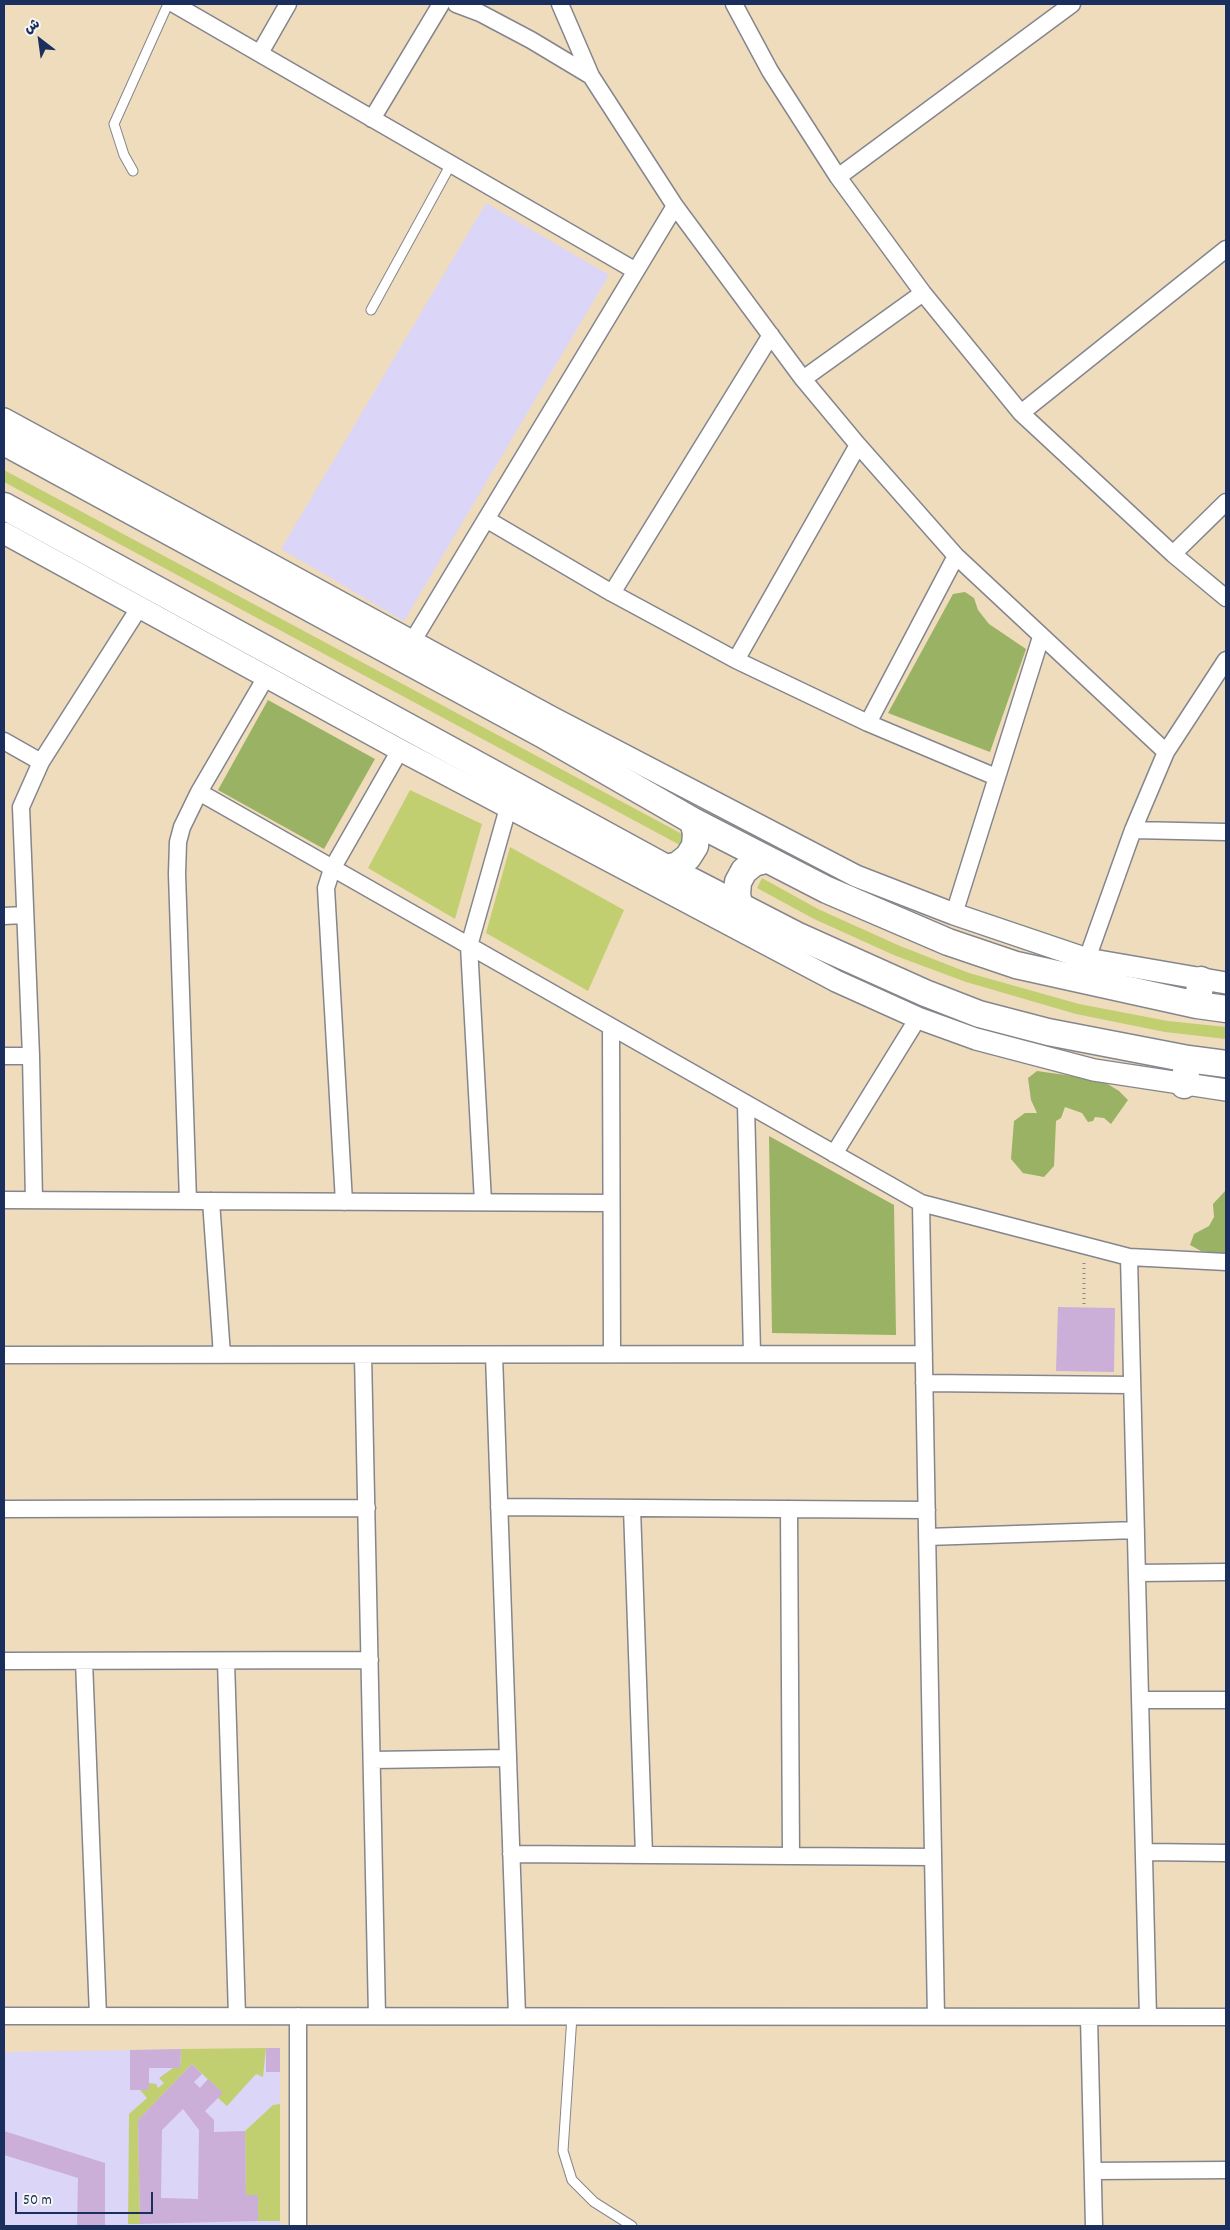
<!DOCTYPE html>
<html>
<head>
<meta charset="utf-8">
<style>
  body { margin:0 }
  #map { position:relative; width:1230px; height:2230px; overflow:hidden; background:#efdcbc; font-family:Dekko,"Playpen Sans Arabic",sans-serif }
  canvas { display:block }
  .frame { position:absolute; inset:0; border:5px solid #1b2f5e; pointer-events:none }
  .north { position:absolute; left:15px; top:15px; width:50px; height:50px; -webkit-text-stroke:4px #f6f6f2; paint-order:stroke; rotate:330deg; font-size:14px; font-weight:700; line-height:20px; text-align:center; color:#1b2f5e }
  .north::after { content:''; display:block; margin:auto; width:18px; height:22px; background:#1b2f5e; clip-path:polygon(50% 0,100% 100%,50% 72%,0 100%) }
  .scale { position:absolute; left:15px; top:2192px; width:138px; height:22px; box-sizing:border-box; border:2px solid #1b2f5e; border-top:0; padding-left:6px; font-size:15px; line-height:18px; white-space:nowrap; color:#1b2f5e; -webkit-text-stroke:4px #f6f6f2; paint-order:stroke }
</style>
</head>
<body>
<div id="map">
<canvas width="1230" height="2230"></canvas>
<div class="frame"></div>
<div class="north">ش</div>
<div class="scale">50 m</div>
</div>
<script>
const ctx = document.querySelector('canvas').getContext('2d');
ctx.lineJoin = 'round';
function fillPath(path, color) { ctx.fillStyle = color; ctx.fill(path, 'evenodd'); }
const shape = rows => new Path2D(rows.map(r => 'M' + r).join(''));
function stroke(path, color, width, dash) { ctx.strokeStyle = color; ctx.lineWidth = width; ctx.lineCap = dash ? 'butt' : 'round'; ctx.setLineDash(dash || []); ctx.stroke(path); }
const built = shape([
  [486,203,609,275,404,621,281,549],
  [280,2048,280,2226,4,2226,4,2052]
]);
const green = shape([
  [4,470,697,842,691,851,4,482],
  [410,790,482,824,455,919,368,868],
  [510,847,624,910,588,991,486,933],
  [762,878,818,909,900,946,969,973,1079,1004,1168,1021,1226,1027,1226,1039,1165,1032,1076,1014,966,982,896,956,814,919,757,888],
  [266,2048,263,2077,256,2074,227,2106,218,2098,222,2093,192,2064,138,2120,140,2224,128,2224,129,2114,147,2098,140,2090,149,2090,149,2083,156,2084,158,2088,164,2083,159,2078,173,2068,180,2068,181,2049],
  [280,2104,280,2221,258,2221,258,2195,246,2195,245,2131,273,2105]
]);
const forest = shape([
  [965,592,974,598,978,610,989,624,1026,649,990,752,888,713,953,594],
  [268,700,375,759,324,849,218,790],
  [1037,1071,1101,1080,1119,1091,1128,1100,1111,1124,1104,1118,1095,1117,1093,1121,1088,1122,1082,1113,1065,1107,1061,1118,1056,1121,1054,1166,1044,1177,1023,1173,1011,1159,1014,1121,1025,1113,1037,1113,1031,1100,1028,1078],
  [769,1136,894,1205,896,1335,772,1333],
  [1226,1190,1226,1254,1201,1251,1190,1245,1194,1234,1209,1226,1214,1217,1213,1204]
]);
const building = shape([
  [1058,1307,1115,1308,1114,1372,1056,1371],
  [266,2048,280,2048,280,2072,266,2072],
  [181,2049,180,2068,149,2068,149,2090,130,2090,130,2050],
  [192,2064,202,2074,194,2082,200,2088,208,2079,223,2093,205,2111,214,2120,214,2132,245,2131,246,2195,258,2195,258,2221,140,2224,138,2120],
  [183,2109,199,2130,198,2199,161,2198,162,2130],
  [4,2131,105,2163,105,2226,77,2226,78,2178,4,2155]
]);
const path = shape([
  [1084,1263,1084,1307]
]);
const service = shape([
  [133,171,124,155,114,124,168,4],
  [371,310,451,164],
  [572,2016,563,2151,572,2180,594,2202,632,2226]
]);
const minor = shape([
  [174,4,636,271],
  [456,4,480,13,531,40,591,76],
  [560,4,591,76,675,206,803,379,858,445,956,556,1166,752],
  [734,4,770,71,838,177,923,293,1021,413,1173,554,1226,598],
  [260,53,288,4],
  [372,119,441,4],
  [838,177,1072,4],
  [803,379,923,293],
  [1021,413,1226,249],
  [486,519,612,593,736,660,868,723,996,777],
  [1173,554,1226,502],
  [612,593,771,335],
  [412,642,675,206],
  [736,660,858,445],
  [868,723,956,556],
  [4,741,41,762],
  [199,792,921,1203,1129,1257,1226,1262],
  [1133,830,1226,832],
  [954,914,1041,637],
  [4,916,24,915],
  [1087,959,1133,830,1166,752,1226,660],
  [611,1027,612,1354],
  [4,1056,31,1056],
  [746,1104,752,1354],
  [834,1154,918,1018],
  [4,1200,611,1203],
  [34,1200,31,1056,21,807,41,762,139,608],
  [188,1201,177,874,178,842,182,827,199,792,266,677],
  [211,1201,222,1355],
  [344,1202,326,888,332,869,400,750],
  [483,1202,469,946,508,808],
  [921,1203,936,2017],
  [1129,1257,1148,2017],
  [4,1355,924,1354],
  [363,1355,377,2016],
  [494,1355,517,2016],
  [924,1383,1132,1385],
  [499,1507,927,1510],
  [632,1508,644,1855],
  [4,1509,367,1508],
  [789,1509,791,1856],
  [927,1537,1136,1530],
  [1137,1573,1226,1572],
  [4,1661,370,1660],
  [84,1661,98,2016],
  [226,1661,237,2016],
  [1140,1700,1226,1700],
  [372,1760,508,1758],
  [1144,1852,1226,1853],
  [511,1854,933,1857],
  [4,2016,1226,2017],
  [1089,2017,1094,2226],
  [1093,2171,1226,2170],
  [298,2226,298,2016]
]);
const tertiary = shape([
  [4,419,551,717,856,876,954,914,1087,959,1226,983],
  [4,533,400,750,836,981,918,1018,976,1039,1094,1070,1226,1090]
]);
const primary = shape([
  [4,442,542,734,693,821,827,890,948,942,1016,965,1197,1005,1226,1009],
  [4,506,666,868,796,935,925,993,979,1014,1048,1032,1188,1059,1226,1064],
  [666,868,678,865,688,857,695,846,696,833,693,821],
  [740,907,737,895,738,882,744,871,754,863,766,860],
  [1197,1005,1201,980],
  [1184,1085,1188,1059]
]);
fillPath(built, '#dbd6f7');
fillPath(green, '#c2cf71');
fillPath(forest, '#99b263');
fillPath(building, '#ccafd8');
stroke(service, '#85868d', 11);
stroke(minor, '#85868d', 19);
stroke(tertiary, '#85868d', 24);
stroke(primary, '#85868d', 29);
stroke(path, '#85868d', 3, [1, 4]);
stroke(service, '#fff', 9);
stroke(minor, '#fff', 16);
stroke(tertiary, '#fff', 21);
stroke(primary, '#fff', 26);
</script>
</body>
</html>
